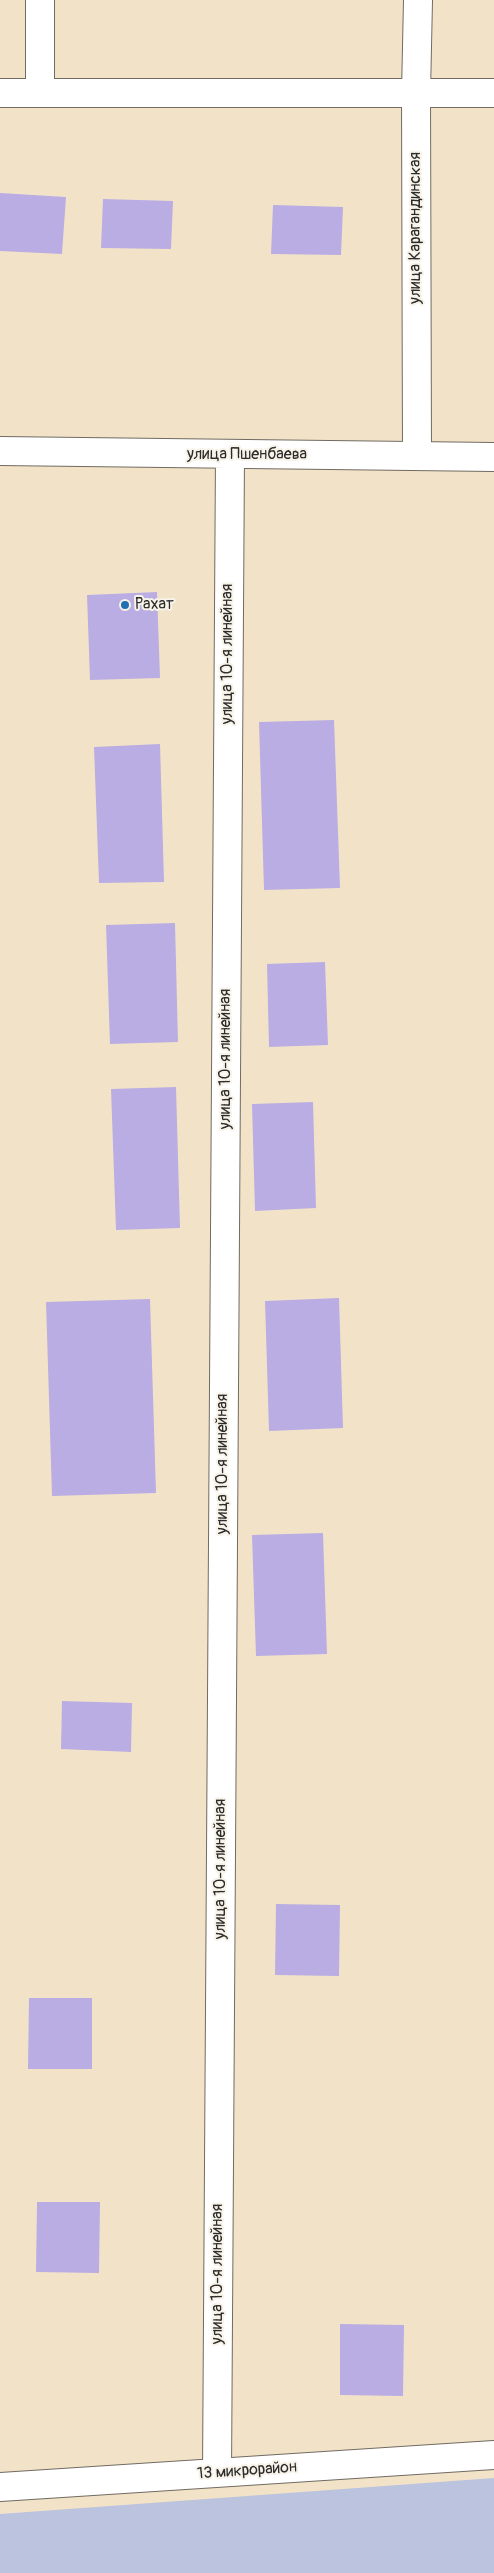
<!DOCTYPE html>
<html>
<head>
<meta charset="utf-8">
<style>
  body { margin:0 }
  canvas { display:block; background:#f2e3c8 }
</style>
</head>
<body>
<canvas width="494" height="2573"></canvas>
<script>
const ctx = document.querySelector('canvas').getContext('2d');
ctx.lineJoin = 'round';
function fillPath(path, color) { ctx.fillStyle = color; ctx.fill(path, 'evenodd'); }
const shape = rows => new Path2D(rows.map(r => 'M' + r).join(''));
function stroke(path, color, width, dash) { ctx.strokeStyle = color; ctx.lineWidth = width; ctx.lineCap = dash ? 'butt' : 'round'; ctx.setLineDash(dash || []); ctx.stroke(path); }
function drawText(font, color, halo, rows, align = 'center') {
  ctx.font = font + ' Pangolin,sans-serif'; ctx.lineWidth = 4; ctx.setLineDash([]); ctx.textBaseline = 'middle'; ctx.strokeStyle = halo; ctx.fillStyle = color; for (const [text, x, y, turn = 0] of rows) {
    ctx.save(); ctx.translate(x, y); ctx.rotate((+turn || 0) * Math.PI / 180); ctx.textAlign = isNaN(turn) ? turn : align; if (halo) ctx.strokeText(text, 0, 0); ctx.fillText(text, 0, 0); ctx.restore();
  }
}
const industrial = shape([
  [494,2478,494,2573,0,2573,0,2514]
]);
const building = shape([
  [0,193,66,197,62,254,0,251],
  [103,199,173,201,171,249,101,248],
  [273,205,343,207,341,255,271,254],
  [157,592,160,678,90,680,87,595],
  [334,720,340,888,264,890,259,722],
  [160,744,164,882,99,883,94,747],
  [175,923,178,1042,110,1044,106,925],
  [325,962,328,1045,269,1047,267,964],
  [176,1087,180,1228,116,1230,111,1089],
  [313,1102,316,1208,255,1211,252,1104],
  [339,1298,343,1428,269,1431,265,1301],
  [150,1299,156,1493,52,1496,46,1302],
  [323,1533,327,1654,256,1656,252,1535],
  [62,1701,132,1703,131,1752,61,1749],
  [276,1904,340,1905,339,1976,275,1975],
  [29,1998,92,1998,92,2069,28,2069],
  [37,2202,100,2202,99,2273,36,2272],
  [340,2324,404,2325,403,2396,340,2395]
]);
const minor = shape([
  [40,0,40,93],
  [0,93,494,93],
  [0,451,494,457],
  [417,456,416,93,418,0],
  [217,2473,230,455],
  [0,2487,494,2455]
]);
const markers = [
  [125,605,5,"#1f6fb2"]
];
const streetNames = [
  ["улица Карагандинская",416,228,-90],
  ["улица Пшенбаева",247,455],
  ["улица 10-я линейная",228,654,-90],
  ["улица 10-я линейная",226,1059,-90],
  ["улица 10-я линейная",223,1464,-90],
  ["улица 10-я линейная",221,1869,-90],
  ["улица 10-я линейная",218,2274,-90],
  ["13 микрорайон",247,2471,-4]
];
const poiNames = [
  ["Рахат",135,605]
];
fillPath(industrial, '#bcc3de');
fillPath(building, '#baade3');
stroke(minor, '#716b62', 30);
stroke(minor, '#fff', 28);
for (const [x, y, r, color] of markers) { const dot = new Path2D(); dot.arc(x, y, r, 0, 2 * Math.PI); ctx.fillStyle = color; ctx.fill(dot); stroke(dot, '#f7f3e8', 2); }
drawText('16px', '#2b2b2b', '#f7f3e8', streetNames);
drawText('16px', '#2b2b2b', '#f7f3e8', poiNames, 'left');
</script>
</body>
</html>
